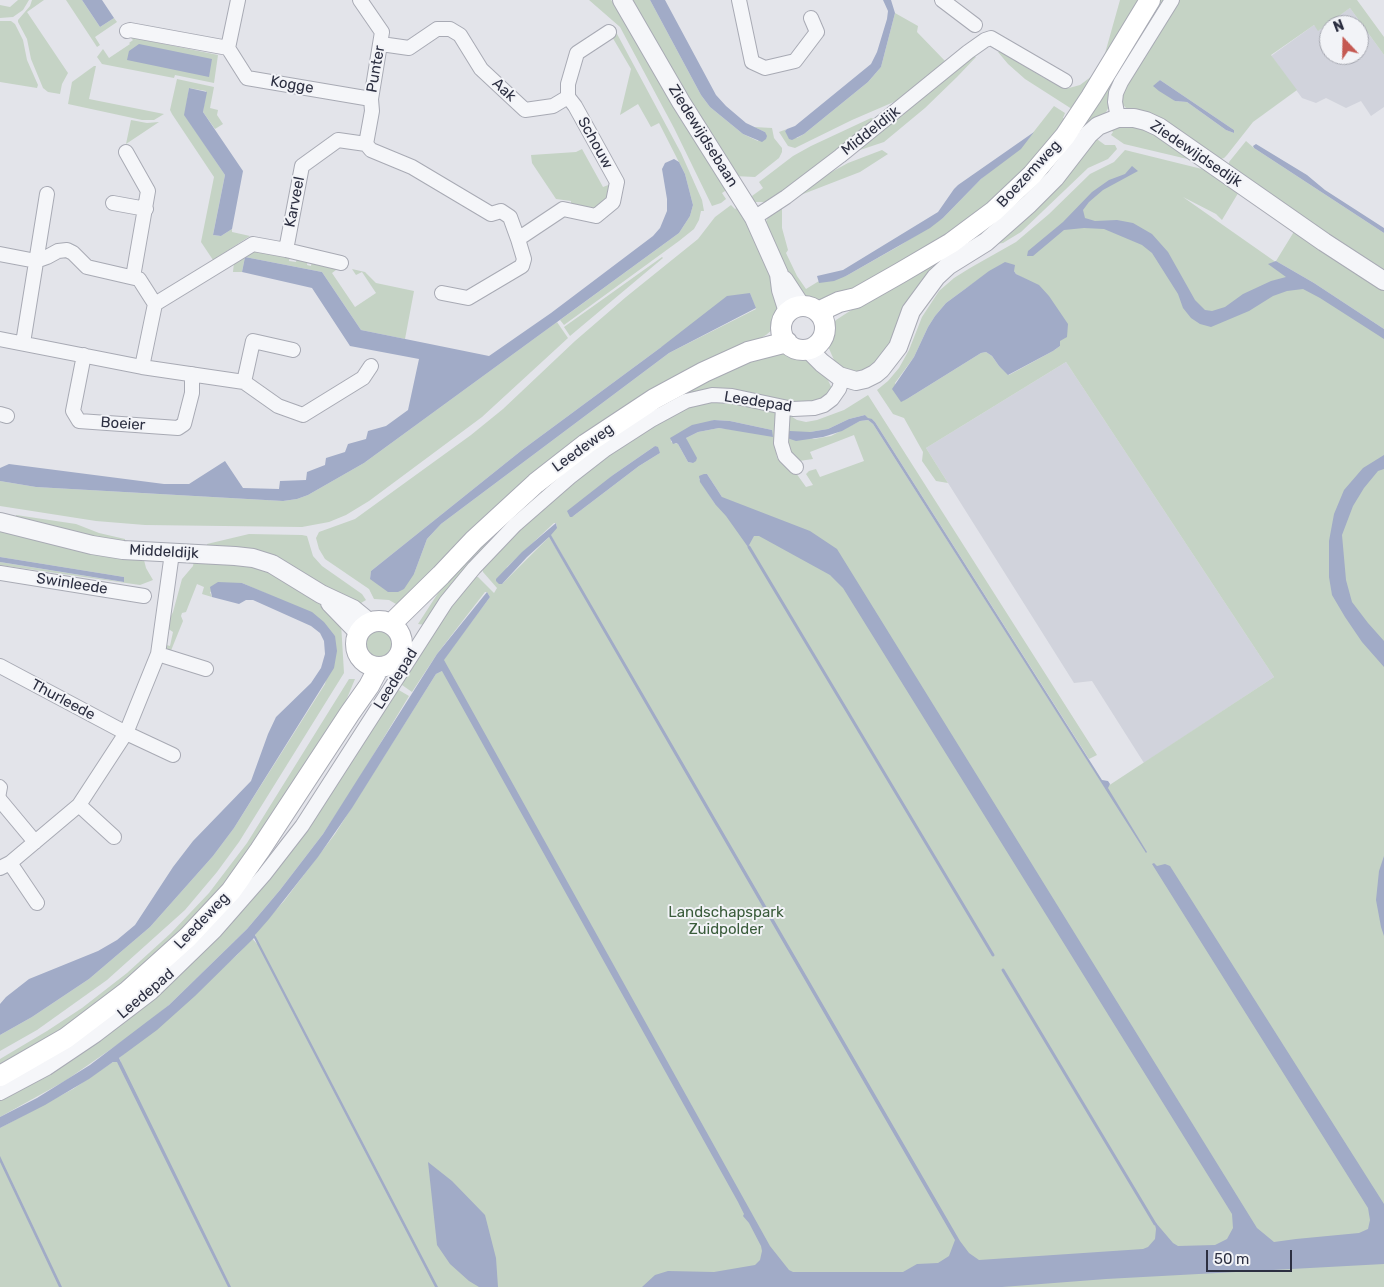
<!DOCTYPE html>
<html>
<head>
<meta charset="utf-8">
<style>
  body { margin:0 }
  #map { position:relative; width:1384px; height:1287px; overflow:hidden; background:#e3e4ea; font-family:Rubik,sans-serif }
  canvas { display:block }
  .north { position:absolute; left:1319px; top:15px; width:50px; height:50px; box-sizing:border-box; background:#f2f3f7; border:1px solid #a3a5ae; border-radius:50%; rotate:339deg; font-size:14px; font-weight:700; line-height:20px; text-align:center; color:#2c2f41 }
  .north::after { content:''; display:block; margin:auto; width:18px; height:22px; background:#c55952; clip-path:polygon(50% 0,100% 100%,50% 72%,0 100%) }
  .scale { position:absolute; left:1206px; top:1250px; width:86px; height:22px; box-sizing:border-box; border:2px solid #2c2f41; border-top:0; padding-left:6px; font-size:15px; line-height:18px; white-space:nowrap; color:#2c2f41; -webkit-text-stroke:4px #f2f3f7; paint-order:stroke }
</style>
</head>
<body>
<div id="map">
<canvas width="1384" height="1287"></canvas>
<div class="north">N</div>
<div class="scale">50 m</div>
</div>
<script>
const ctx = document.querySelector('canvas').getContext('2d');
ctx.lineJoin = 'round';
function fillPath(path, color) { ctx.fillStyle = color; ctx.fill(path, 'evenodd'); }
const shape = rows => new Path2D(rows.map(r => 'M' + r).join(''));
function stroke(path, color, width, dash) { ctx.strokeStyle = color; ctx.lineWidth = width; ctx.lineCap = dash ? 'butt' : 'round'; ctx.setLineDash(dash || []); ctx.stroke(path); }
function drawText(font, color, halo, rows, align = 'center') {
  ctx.font = font + ' Rubik,sans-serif'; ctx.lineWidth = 4; ctx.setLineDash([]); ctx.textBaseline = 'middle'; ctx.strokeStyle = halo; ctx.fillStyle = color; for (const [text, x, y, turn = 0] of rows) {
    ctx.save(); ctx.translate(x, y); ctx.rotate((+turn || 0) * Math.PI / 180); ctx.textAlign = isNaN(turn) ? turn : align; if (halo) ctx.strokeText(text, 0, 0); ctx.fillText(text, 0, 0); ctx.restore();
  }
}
const built = shape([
  [1350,8,1384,55,1384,107,1371,116,1361,101,1346,108,1326,98,1316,103,1302,98,1271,56,1314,25,1319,30],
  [1329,25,1359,25,1359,55,1329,55],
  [1066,362,1274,677,1144,763,1092,681,1074,683,926,448]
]);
const green = shape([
  [18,0,29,0,23,10,13,17,0,18,0,5,10,7],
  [32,0,44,0,27,12,68,73,62,84,60,94,48,92,43,88,31,59,27,39,18,22,18,20,30,6],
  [66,0,82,0,100,27,114,18,117,22,95,37,100,45,97,47],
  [589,0,611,0,620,9,728,189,722,193,726,199,721,203,712,206,674,128,620,27],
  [631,0,650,0,701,95,710,107,743,134,758,141,765,132,754,127,772,128,774,138,782,148,782,152,779,158,755,177,734,176,685,97,641,15],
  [1120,0,1143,0,1075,111,1025,79,1008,64,998,52,1001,52,1044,78,1069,88,1080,85,1092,76,1104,57],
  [1158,0,1166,0,1105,114,1011,214,943,264,884,356,865,371,856,371,841,367,834,360,827,344,832,325,836,320,1001,213],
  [1176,0,1357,0,1384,37,1384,55,1350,8,1318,31,1314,25,1271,55,1297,90,1253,122,1227,155,1224,158,1218,160,1129,111,1121,103,1119,94],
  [1160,80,1234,130,1234,133,1226,130,1187,102,1175,101,1158,82],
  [895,13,918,26,917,32,946,62,903,98,852,120,795,148,788,146,779,132,787,129,785,131,797,138,804,134,868,82,881,67],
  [0,21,11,21,15,24,23,40,27,60,38,85,37,88,0,82],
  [616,32,681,153,702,200,704,211,701,211,699,220,694,229,679,241,564,325,560,320,679,233,690,216,693,205,685,174,659,123,651,127,638,104,620,115,631,69,611,35],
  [130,37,218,55,214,83,175,75,174,78,102,64,97,57,103,49,109,58,130,44,129,43,133,40],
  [974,56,976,57,957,77,925,108,884,142,854,152,948,75],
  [94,66,96,66,89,99,164,114,154,120,142,120,68,104,72,82],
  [177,79,214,87,210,108,218,110,217,115,223,124,215,129,203,112,206,91,189,88,185,115,225,175,213,235,221,236,232,229,232,232,250,236,213,260,201,242,214,177,172,114,170,110],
  [1054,106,1065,113,1063,118,1068,120,1019,180,953,233,854,292,816,304,806,301,798,295,764,226,770,213,782,207,782,228,788,250,786,253,797,276,806,289,819,281,846,276,899,246,943,218,981,179,1028,139],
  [871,118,876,119,788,189,765,202,753,202,752,196,763,188,759,182,793,156,811,146],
  [131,120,147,123,159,122,126,144],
  [1124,125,1144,127,1200,162,1124,144,1111,135,1113,132,1109,128],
  [1094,137,1105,145,1115,145,1117,149,1108,159,1088,168,1021,232,1003,243,996,244],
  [1246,141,1254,148,1384,233,1384,277,1229,167,1229,162],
  [582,149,603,187,611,184,609,200,593,211,571,207,571,201,556,199,532,163,531,155,576,152],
  [882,150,888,154,860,172,798,196,815,181,848,163],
  [1125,150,1206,170,1240,190,1222,220,1216,214,1183,197,1384,338,1384,1287,0,1287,0,1128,73,1089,113,1062,121,1062,119,1058,237,955,252,938,257,944,255,933,284,901,335,834,436,674,442,671,444,659,490,597,487,592,485,592,437,654,412,692,402,685,400,683,426,640,473,576,478,577,494,593,497,588,483,572,482,566,515,533,603,457,683,407,718,399,775,410,777,413,775,445,777,458,786,467,796,473,806,487,813,485,806,474,809,471,816,469,820,477,864,461,854,435,810,452,813,459,799,461,795,459,785,444,789,415,797,420,806,422,817,420,844,410,868,395,1097,755,1089,759,875,422,872,419,868,419,865,415,849,419,828,429,810,432,793,432,814,439,831,436,860,421,868,420,873,424,1105,788,1274,677,1066,362,926,448,948,483,936,481,922,461,923,452,904,418,893,414,877,390,888,381,899,368,909,350,922,317,939,291,954,278,970,268,1016,242,1049,214,1090,174,1114,162],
  [1002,264,1010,265,1016,274,1027,280,1060,346,1053,351,1009,375,999,366,992,356,986,352,981,353,907,399,901,401,895,383,914,357,928,327,935,316,946,303,965,289],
  [714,420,730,421,772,430,737,430,719,428,698,432,686,438,693,463,688,462,678,444,671,442,671,440],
  [655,446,660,453,639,466,572,517,613,475],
  [707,474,722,497,715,504,699,479],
  [554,523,556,523,557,526,550,534,564,558,563,560,549,537,502,584,507,567],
  [731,205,735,209,739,206,759,245,782,307,779,324,766,335,641,404,403,608,389,600,374,599,369,589,325,559,319,549,316,538,319,532,355,519,471,435,503,409,575,341,626,297,698,239,715,217],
  [750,293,756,309,669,353,441,524,427,539,414,574,370,579,371,571,522,450,660,348],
  [1295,230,1384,288,1384,329,1314,283,1276,261],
  [255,251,290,256,289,261,296,262,297,258,308,260,307,265,311,266,312,260,333,265,336,270,332,273,355,307,376,293,362,272,356,275,352,269,365,272,376,283,414,291,405,339,361,330,322,272,245,257,242,272,233,272,234,262],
  [662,257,663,258,570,336,564,327],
  [557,322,568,338,482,417,369,501,346,515,329,522,302,527,145,525,96,521,0,506,0,481,36,487,283,501,297,499,308,495,364,463],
  [786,349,794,353,805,356,820,368,828,380,833,391,817,405,733,391,719,391,580,464,425,625,418,624,442,587,507,517,623,426,738,363],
  [16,515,76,524,99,533,125,539,125,542,42,527,43,523,16,517],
  [0,528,144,560,146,568,153,580,140,585,0,565,0,562,123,582,124,577,0,557],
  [249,534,302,535,307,536,313,556,322,566,362,594,366,600,356,606,207,547,207,544],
  [194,561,254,563,328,607,341,623,344,673,239,842,217,872,185,910,107,980,37,1030,0,1051,0,1035,32,1017,89,979,150,927,213,856,234,828,325,684,335,636,272,596,242,583,210,592,212,597,202,594,204,587,197,584,186,612,182,613,181,616,183,621,170,653,168,654,163,644,170,646,173,632,167,628,167,624,173,612,182,579,193,566],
  '364 643a14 14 0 1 1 28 0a14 14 0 1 1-28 0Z',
  [349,679,355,679,345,703,292,790,215,897,175,938,140,970,52,1036,0,1066,0,1059,47,1031,82,1008,127,973,171,933,209,893,247,843],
  [397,689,409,696,352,790,323,834,280,890,247,929,169,1005,140,1029,65,1081,0,1117,0,1098,229,923]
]);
const water = shape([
  [82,0,102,0,114,18,100,27],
  [650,0,665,0,716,95,726,106,746,123,765,132,767,136,766,139,762,142,743,134,710,107,701,95],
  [883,0,891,0,895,13,881,67,868,82,804,134,792,140,789,139,785,131,787,129,795,126,871,64,877,52,887,19,888,11],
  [139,44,212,59,209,77,127,60,129,51],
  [1160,80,1234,130,1234,133,1226,130,1187,102,1175,101,1159,91,1153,86],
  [189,88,207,92,203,112,243,171,232,229,221,236,213,235,225,175,184,115],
  [1034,132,1021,149,981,179,943,218,930,228,846,276,834,281,819,283,817,276,843,270,938,212,954,189,958,185],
  [1256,144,1307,175,1325,190,1384,228,1384,233,1254,148,1253,146],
  [674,159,679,162,685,174,693,205,690,216,679,233,364,463,308,495,297,499,283,501,36,487,0,481,0,468,9,464,164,484,189,484,225,461,243,488,279,489,280,481,306,480,307,472,325,465,326,458,345,452,348,444,366,439,368,431,386,426,408,410,419,359,350,346,312,288,242,272,245,257,322,272,361,330,489,356,551,313,653,236,660,228,667,211,667,199,662,169,665,163],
  [1132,166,1138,171,1103,190,1089,202,1083,210,1085,218,1095,221,1117,220,1133,223,1152,234,1168,252,1195,300,1205,310,1212,311,1225,307,1243,294,1271,281,1286,277,1268,264,1276,261,1314,283,1384,329,1384,339,1320,298,1303,289,1287,291,1273,296,1249,311,1211,327,1200,324,1191,318,1183,308,1178,294,1152,253,1142,245,1104,229,1084,228,1064,230,1033,256,1027,256,1028,251,1063,222,1092,192,1109,180,1125,174],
  [1005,262,1015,265,1014,271,1016,274,1039,285,1049,296,1068,324,1067,337,1060,341,1060,346,1053,351,1008,375,999,366,992,356,986,352,981,353,907,399,901,402,892,389,914,357,928,327,935,316,946,303,965,289,989,271],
  [750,293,756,308,669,353,441,524,427,539,414,574,404,589,398,592,388,592,370,579,371,571,522,450,660,348,727,296],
  [865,415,868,418,872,419,875,422,1102,780,1108,781,1110,784,1108,788,1147,852,1146,853,873,424,868,420,860,421,842,431,823,437,796,441,787,438,788,432,790,431,810,432,828,429,849,419],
  [714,420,730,421,772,430,773,437,719,428,698,432,686,438,697,458,696,461,693,463,688,462,678,444,676,443,673,444,670,438,692,425],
  [655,446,658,447,660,453,639,466,572,517,570,517,567,511,613,475],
  [1384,455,1384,469,1378,471,1364,488,1353,506,1342,535,1346,580,1352,602,1368,623,1384,641,1384,667,1362,642,1345,617,1332,595,1329,577,1329,541,1334,514,1344,490,1363,468],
  [704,474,707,474,722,497,810,531,837,549,1257,1228,1274,1242,1296,1239,1359,1233,1368,1229,1370,1220,1368,1208,1152,864,1154,863,1157,866,1165,864,1170,866,1384,1204,1384,1264,1106,1279,1002,1287,642,1287,655,1275,668,1271,714,1272,755,1265,760,1260,762,1251,761,1246,749,1223,743,1216,744,1214,738,1202,442,671,436,674,352,808,318,857,269,919,255,935,438,1287,435,1287,254,938,195,996,157,1030,119,1058,231,1287,228,1287,117,1062,113,1062,89,1079,45,1105,0,1128,0,1117,37,1098,90,1065,169,1005,247,929,280,890,323,834,437,654,487,592,490,597,444,660,770,1246,789,1270,793,1272,903,1272,917,1264,938,1263,949,1256,955,1240,549,537,527,557,502,584,499,584,496,581,496,579,522,552,556,523,557,528,551,535,960,1241,969,1253,979,1260,1143,1249,1148,1247,1155,1239,1156,1229,1155,1225,1156,1223,1173,1243,1178,1246,1215,1245,1227,1239,1233,1228,1232,1214,843,588,830,575,759,536,754,536,748,547,726,516,715,504,700,482,699,476],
  [0,557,124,577,124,582,0,562],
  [218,582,242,583,312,612,324,622,335,636,337,651,334,668,234,828,213,856,150,927,89,979,32,1017,0,1035,0,1004,6,997,29,979,98,951,117,940,135,925,173,867,193,841,251,781,268,734,276,717,311,683,321,668,325,654,324,641,320,633,311,626,253,600,246,600,239,604,212,597,210,587],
  [1384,856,1384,936,1381,927,1376,900,1379,871],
  [0,1156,62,1287,59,1287,0,1162],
  [428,1162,452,1181,485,1215,496,1258,498,1287,479,1287,469,1281,450,1264,437,1245]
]);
const stream = shape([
  [749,547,993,955],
  [1003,970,1155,1224]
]);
const pedestrian = shape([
  [0,785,2,787,0,798]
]);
const minor = shape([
  [360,0,382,32,371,99,372,111,366,144],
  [739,0,752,62,765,68,795,61,817,32,811,18],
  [942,0,975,25],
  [127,31,130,30,228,48,247,78,371,99],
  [381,44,409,48,437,29,450,29,460,35,481,69,525,110,553,106,568,97,568,84,577,53,609,32],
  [228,48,238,0],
  [1118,118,1115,102,1116,93,1121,82,1172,0],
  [366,144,371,150,412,167,491,214,501,211,510,217,518,239],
  [126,152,148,191,133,277],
  [113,203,146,209],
  [754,218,786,197,840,156,968,52,985,40,991,38,1065,81],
  [286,250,302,166,338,140,366,144],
  [0,254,36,261,47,257,58,251,67,250,73,253,87,267,139,279,155,304,142,367,0,339],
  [442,293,468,298,522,266,524,259,518,239,563,209,596,216,613,202,617,182,575,106,568,97],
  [155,304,253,244,286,250,341,263],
  [23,343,47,194],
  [84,355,73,411,79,421,178,428,184,424,192,393,192,374],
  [142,367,244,382,278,406,303,415,363,378,371,366],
  [244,382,253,341,293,350],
  [783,407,781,443,785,456,796,467],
  [0,414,7,416],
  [0,573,144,596],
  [158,654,206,669],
  [0,666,126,733,173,755],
  [0,800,35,842],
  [79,805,114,837],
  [10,863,37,903],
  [0,868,10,863,79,805,126,733,158,654,172,553],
  [0,1093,47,1068,96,1035,151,993,215,931,264,875,302,826,446,602,474,568,515,525,570,477,606,449,651,420,686,401,712,395,732,396,793,409,814,408,824,405,832,399,839,389,843,377]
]);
const tertiary = shape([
  [622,0,681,102,754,218,779,274,781,290,788,312],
  [784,280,801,306],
  [808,349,822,363,839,376,856,381,865,379,875,374,881,369,898,347,911,311,936,277,949,265,986,242,1029,204,1055,178,1089,134,1098,126,1118,118,1134,118,1146,121,1159,127,1324,242,1384,281],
  [0,522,92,545,123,550,235,556,253,558,272,564,321,594,353,609,370,623],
  [330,603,359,633]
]);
const secondary = shape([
  '781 328a22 22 0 1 1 44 0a22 22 0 1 1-44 0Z',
  [818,312,839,302,856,298,900,273,951,243,994,211,1032,175,1065,136,1091,97,1150,0],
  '356 644a23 23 0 1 1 46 0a23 23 0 1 1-46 0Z',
  [391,624,441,575,474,540,536,483,586,444,654,399,704,372,748,352,787,342],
  [0,1076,66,1038,128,991,188,937,231,891,260,850,350,713,369,686,379,667]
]);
const streetNames = [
  ["Punter",376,69,-80],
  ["Kogge",292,85,10],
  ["Aak",504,90,43],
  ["Middeldijk",871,131,-38],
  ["Ziedewijdsebaan",703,136,58],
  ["Schouw",595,143,61],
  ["Ziedewijdsedijk",1196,154,34],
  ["Boezemweg",1029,174,-47],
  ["Karveel",295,202,-79],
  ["Leedepad",758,402,9],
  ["Boeier",123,424,4],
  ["Leedeweg",583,448,-36],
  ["Middeldijk",164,552,3],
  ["Swinleede",72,584,9],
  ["Leedepad",396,679,-58],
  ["Thurleede",63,700,28],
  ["Leedeweg",202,921,-46],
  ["Leedepad",146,994,-40]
];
const parkNames = [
  ["Landschapspark",726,913],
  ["Zuidpolder",726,930]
];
fillPath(built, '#d1d3dc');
fillPath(green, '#c5d3c5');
fillPath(water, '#a1abc7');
stroke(stream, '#a1abc7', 3);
stroke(pedestrian, '#a8aab4', 12);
stroke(minor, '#a8aab4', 16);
stroke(tertiary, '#a8aab4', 20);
stroke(secondary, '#a8aab4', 22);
stroke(pedestrian, '#f5f6f9', 10);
stroke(minor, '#f5f6f9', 14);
stroke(tertiary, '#f5f6f9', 18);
stroke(secondary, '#fff', 20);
drawText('15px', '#2c2f41', '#f2f3f7', streetNames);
drawText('15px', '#3a5c3b', '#f2f3f7', parkNames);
</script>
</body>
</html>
